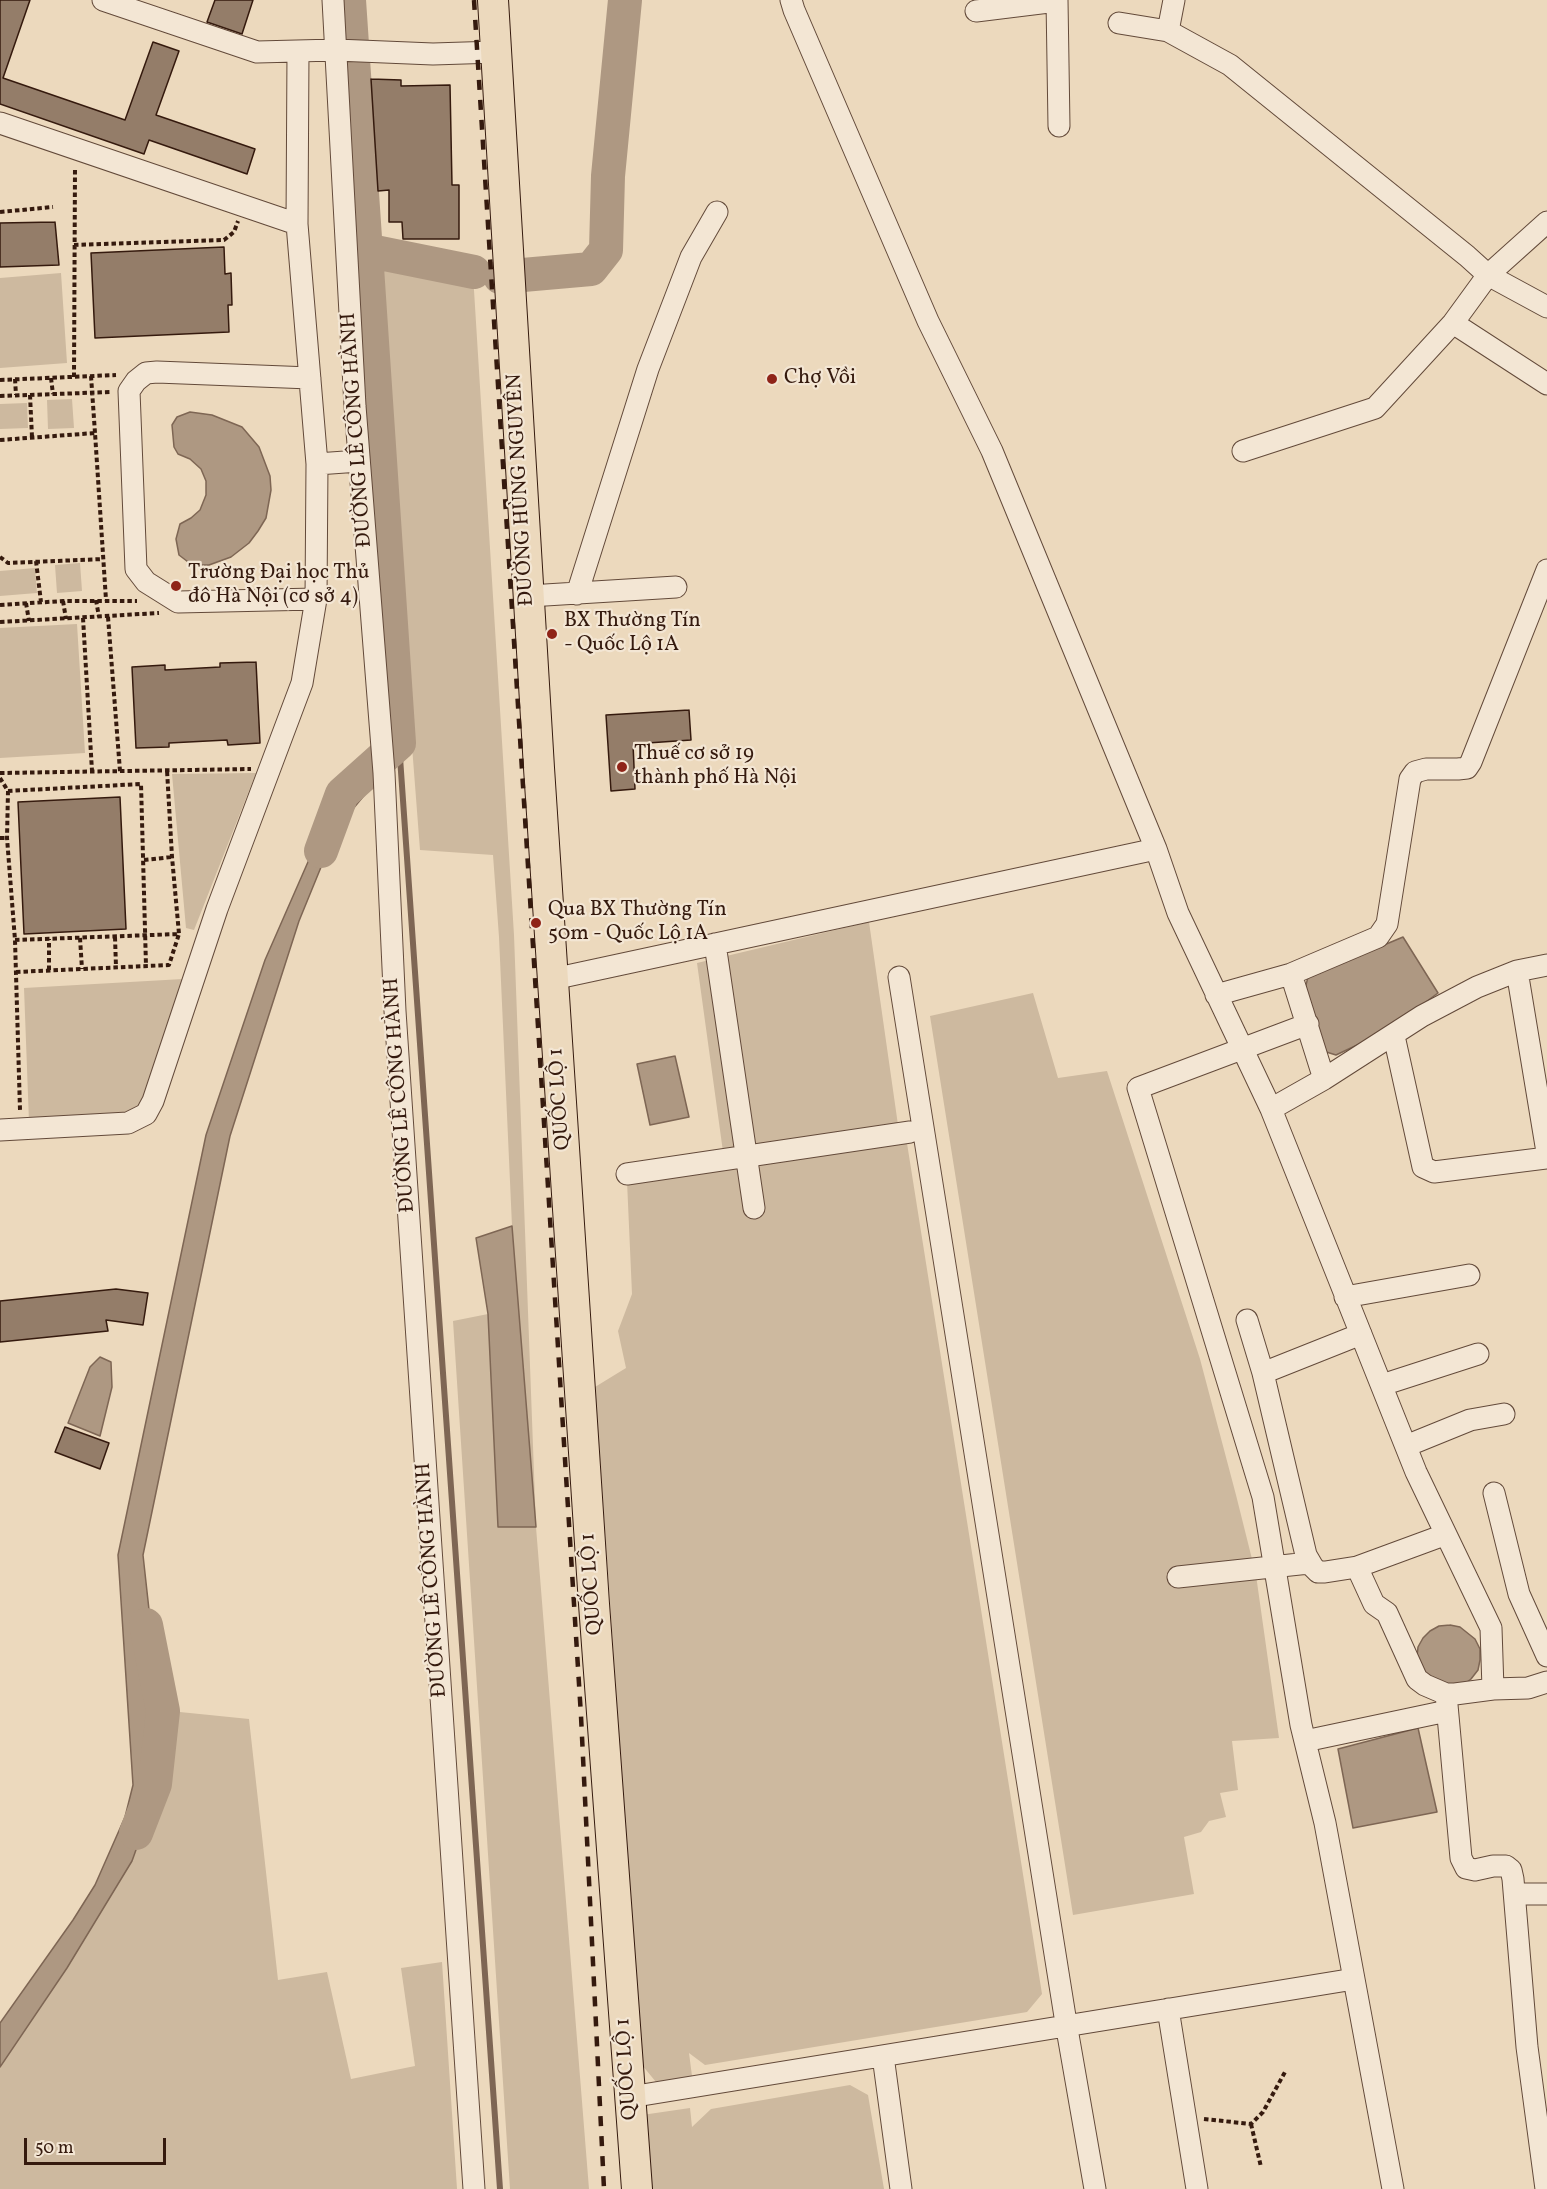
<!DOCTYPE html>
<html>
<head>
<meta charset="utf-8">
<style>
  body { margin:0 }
  #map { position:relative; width:1547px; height:2189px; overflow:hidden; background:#ecd9bd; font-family:Vollkorn,serif }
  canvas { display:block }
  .scale { position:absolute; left:24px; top:2138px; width:142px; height:27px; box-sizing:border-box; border:3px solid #351a0e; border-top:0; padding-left:8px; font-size:18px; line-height:21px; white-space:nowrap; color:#351a0e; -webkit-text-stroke:4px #f3e6d4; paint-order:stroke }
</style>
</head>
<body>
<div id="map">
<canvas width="1547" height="2189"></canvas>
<div class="scale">50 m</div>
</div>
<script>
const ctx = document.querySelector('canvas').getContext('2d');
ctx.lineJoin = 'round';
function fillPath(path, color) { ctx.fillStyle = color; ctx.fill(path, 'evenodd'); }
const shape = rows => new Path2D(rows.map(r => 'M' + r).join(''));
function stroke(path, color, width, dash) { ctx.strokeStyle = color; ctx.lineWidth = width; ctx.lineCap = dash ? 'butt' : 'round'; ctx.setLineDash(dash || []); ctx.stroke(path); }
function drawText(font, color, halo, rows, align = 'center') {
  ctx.font = font + ' Vollkorn,serif'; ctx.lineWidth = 4.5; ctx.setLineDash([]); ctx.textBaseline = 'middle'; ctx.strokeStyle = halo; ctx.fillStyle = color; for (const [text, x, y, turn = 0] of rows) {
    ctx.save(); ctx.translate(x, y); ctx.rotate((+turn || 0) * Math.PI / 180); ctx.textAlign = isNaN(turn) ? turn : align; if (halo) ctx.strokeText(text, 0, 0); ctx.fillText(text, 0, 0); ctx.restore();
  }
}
const green = shape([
  [472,258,514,935,536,1527,589,2189,510,2189,453,1321,488,1314,476,1238,512,1226,499,937,493,855,420,850,375,265],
  [61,273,67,363,0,368,0,278],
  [72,399,74,428,48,429,47,400],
  [27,403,28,428,0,429,0,404],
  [80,563,82,591,57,593,55,565],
  [35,568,37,593,0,596,0,571],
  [77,624,85,753,0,758,0,628],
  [256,773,194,930,186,928,172,774],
  [869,922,899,1132,724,1159,697,963],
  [183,979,141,1106,132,1118,29,1122,24,988],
  [1033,993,1058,1078,1107,1071,1200,1359,1236,1495,1256,1575,1279,1738,1232,1741,1238,1790,1220,1793,1226,1817,1209,1821,1201,1832,1184,1837,1194,1894,1073,1915,930,1016],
  [906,1137,1042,1994,1027,2012,705,2065,689,2053,692,2076,656,2082,642,2065,595,1387,626,1368,618,1331,632,1294,627,1181],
  [160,1710,249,1719,278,1980,327,1972,351,2079,415,2066,401,1968,442,1962,457,2189,0,2189,0,2067,67,1968,132,1861,152,1805],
  [850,2085,868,2095,884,2189,649,2189,642,2115,690,2108,692,2127,711,2109]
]);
const water = shape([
  [190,412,212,415,242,427,259,447,270,476,271,490,266,518,258,531,249,543,231,557,209,565,192,565,179,555,176,539,180,524,191,518,200,510,206,495,206,481,201,469,190,459,178,454,174,447,172,425,177,417,190,412],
  [367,777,367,792,337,828,299,921,230,1136,143,1555,160,1710,152,1805,132,1861,67,1968,0,2067,0,2023,73,1920,95,1885,125,1817,133,1785,118,1555,206,1135,265,960,329,814,367,777],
  [1403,937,1438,993,1389,1029,1372,1038,1336,1055,1323,1051,1304,993,1308,977,1403,937],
  [675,1056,689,1117,650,1125,637,1064,675,1056],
  [512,1226,536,1527,498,1527,488,1314,476,1238,512,1226],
  [100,1357,111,1362,112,1387,100,1436,68,1423,90,1367,100,1357],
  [1450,1625,1460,1627,1475,1639,1480,1649,1480,1660,1478,1670,1471,1679,1463,1685,1452,1688,1424,1676,1417,1657,1418,1647,1423,1638,1430,1631,1439,1626,1450,1625],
  [1418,1728,1437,1812,1353,1828,1338,1749,1418,1728]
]);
const stream = shape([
  [399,743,500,2189]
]);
const river = shape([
  [365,250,474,272],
  [500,277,591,269,606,250,608,176,625,0],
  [321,851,342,794,399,743,349,0],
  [136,1833,155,1784,163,1711,146,1625]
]);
const building = shape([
  [0,0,30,0,3,78,125,120,153,42,179,51,156,115,255,149,247,174,149,140,144,154,0,104,0,0],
  [215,0,253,0,242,34,207,22,215,0],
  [371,79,401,80,401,86,450,85,452,185,459,185,459,239,403,239,402,222,389,222,389,190,378,191,371,79],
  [55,222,59,265,0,267,0,223,55,222],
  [224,247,225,274,231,273,232,305,228,305,229,332,95,338,91,253,224,247],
  [256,662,260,743,228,745,227,740,169,743,169,747,136,748,132,667,165,665,165,670,220,667,220,663,256,662],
  [689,710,691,740,633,744,635,789,611,791,606,715,689,710],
  [120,797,126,929,24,934,18,802,120,797],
  [116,1289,148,1293,143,1325,106,1320,108,1331,0,1342,0,1301,116,1289],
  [65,1427,109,1443,100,1469,55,1452,65,1427]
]);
const path = shape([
  [0,212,53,207],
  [74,245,224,240,234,232,238,221],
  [91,376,95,433],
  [74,377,75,168],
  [51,378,53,394],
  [15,379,16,395],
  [0,380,116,375],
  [30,395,32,437],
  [0,396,111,392],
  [0,440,95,433,106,600],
  [0,557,8,563,103,559],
  [36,561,41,602],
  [96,600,99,617],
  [63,601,66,619],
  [26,603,29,621],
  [0,605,63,601,137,601],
  [108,617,120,771],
  [83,618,92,771],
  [0,622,159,613],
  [0,773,251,769],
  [0,778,8,791,7,838,15,940,20,1110],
  [8,791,141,784,146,966],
  [0,838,7,838],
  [144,860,172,857],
  [115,937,116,967],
  [80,938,82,969],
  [15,940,179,934,172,857,167,770],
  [49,970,49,939],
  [16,972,169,965,179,934],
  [1204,2119,1251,2124,1263,2112,1285,2072],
  [1251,2124,1261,2167]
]);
const minor = shape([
  [103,0,257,52,336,50,433,54,496,52],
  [333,0,355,406,384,773,395,1011,474,2189],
  [791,0,794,10,928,321,992,451,1156,849,1178,913,1271,1109,1416,1472,1491,1628,1493,1689],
  [1057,0,1059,126],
  [976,11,1057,1],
  [1119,23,1168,31,1230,65,1467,256,1488,275,1547,307],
  [1168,31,1174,0],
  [0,123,297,224],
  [1453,323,1547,384],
  [310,378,157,372,146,373,136,381,129,391,136,569,146,582,178,602,316,599],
  [1243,451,1375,408,1453,323,1488,275,1547,222],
  [317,464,359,461],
  [577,594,648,369,691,257,717,212],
  [529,596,676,587],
  [715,944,754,1208],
  [1517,971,1547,1152],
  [1291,974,1324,1079],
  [899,977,1067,2029,1095,2189],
  [553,979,1156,849],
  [1216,995,1291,974,1378,937,1387,924,1410,779,1415,772,1426,769,1458,769,1467,768,1471,762,1547,570],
  [1308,1024,1138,1088,1263,1497,1301,1725,1325,1823,1393,2189],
  [1394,1036,1423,1167,1434,1172,1547,1158],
  [1271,1109,1324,1079,1422,1016,1477,987,1517,971,1547,965],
  [0,1130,128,1123,146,1114,153,1101,217,909,302,683,316,599,317,464,297,224,298,52],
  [627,1174,910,1132],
  [1345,1297,1469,1275],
  [1247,1320,1263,1373,1306,1555,1313,1567,1318,1572,1325,1572,1357,1567,1444,1535],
  [1263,1373,1361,1334],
  [1382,1385,1478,1354],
  [1406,1446,1470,1420,1504,1414],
  [1494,1493,1519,1594,1547,1656],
  [1357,1567,1374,1604,1387,1613,1417,1679,1425,1685,1446,1694,1455,1694,1493,1689,1528,1688,1547,1682],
  [1178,1577,1309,1563],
  [1446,1694,1461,1858,1466,1868,1475,1870,1493,1866,1506,1866,1511,1870,1513,1879,1527,2047,1546,2189],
  [1305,1741,1447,1711],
  [1515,1894,1547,1894],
  [1168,2009,1197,2189],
  [883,2056,901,2189],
  [630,2097,1354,1979]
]);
const highway = shape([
  [493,0,539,768,594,1604,637,2189]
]);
const rail = shape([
  [474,0,581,1716,604,2189]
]);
const markers = [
  [772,379,6,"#8f2418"],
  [176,586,6,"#8f2418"],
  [552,634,6,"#8f2418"],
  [622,767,6,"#8f2418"],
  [536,923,6,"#8f2418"]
];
const poiNames = [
  ["Chợ Vồi",784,379],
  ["Trường Đại học Thủ",188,574],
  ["đô Hà Nội (cơ sở 4)",188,598],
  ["BX Thường Tín",564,622],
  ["- Quốc Lộ 1A",564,646],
  ["Thuế cơ sở 19",634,755],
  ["thành phố Hà Nội",634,779],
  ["Qua BX Thường Tín",548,911],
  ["50m - Quốc Lộ 1A",548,935]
];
const streetNames = [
  ["ĐƯỜNG LÊ CÔNG HÀNH",358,430,-94],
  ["ĐƯỜNG HÙNG NGUYÊN",522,490,-93],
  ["ĐƯỜNG LÊ CÔNG HÀNH",401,1095,-94],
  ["QUỐC LỘ 1",561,1099,-94],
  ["ĐƯỜNG LÊ CÔNG HÀNH",433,1580,-94],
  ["QUỐC LỘ 1",593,1584,-94],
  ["QUỐC LỘ 1",628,2069,-94]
];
fillPath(green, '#cdb99f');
fillPath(water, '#ae9882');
stroke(water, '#7e6654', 1.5);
stroke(stream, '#7e6654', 6);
stroke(river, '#ae9882', 34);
fillPath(building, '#947d69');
stroke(building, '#351a0e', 1.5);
stroke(minor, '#634a3a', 23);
stroke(highway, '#351a0e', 32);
stroke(path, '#351a0e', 4, [4.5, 3]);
stroke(minor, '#f3e6d4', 21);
stroke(highway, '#ecd9bd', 30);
stroke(rail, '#351a0e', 4.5, [10, 10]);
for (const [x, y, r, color] of markers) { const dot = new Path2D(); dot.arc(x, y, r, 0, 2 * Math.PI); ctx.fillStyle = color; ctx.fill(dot); stroke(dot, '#f3e6d4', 2); }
drawText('21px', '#351a0e', '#f3e6d4', poiNames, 'left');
drawText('21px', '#351a0e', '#f3e6d4', streetNames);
</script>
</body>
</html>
